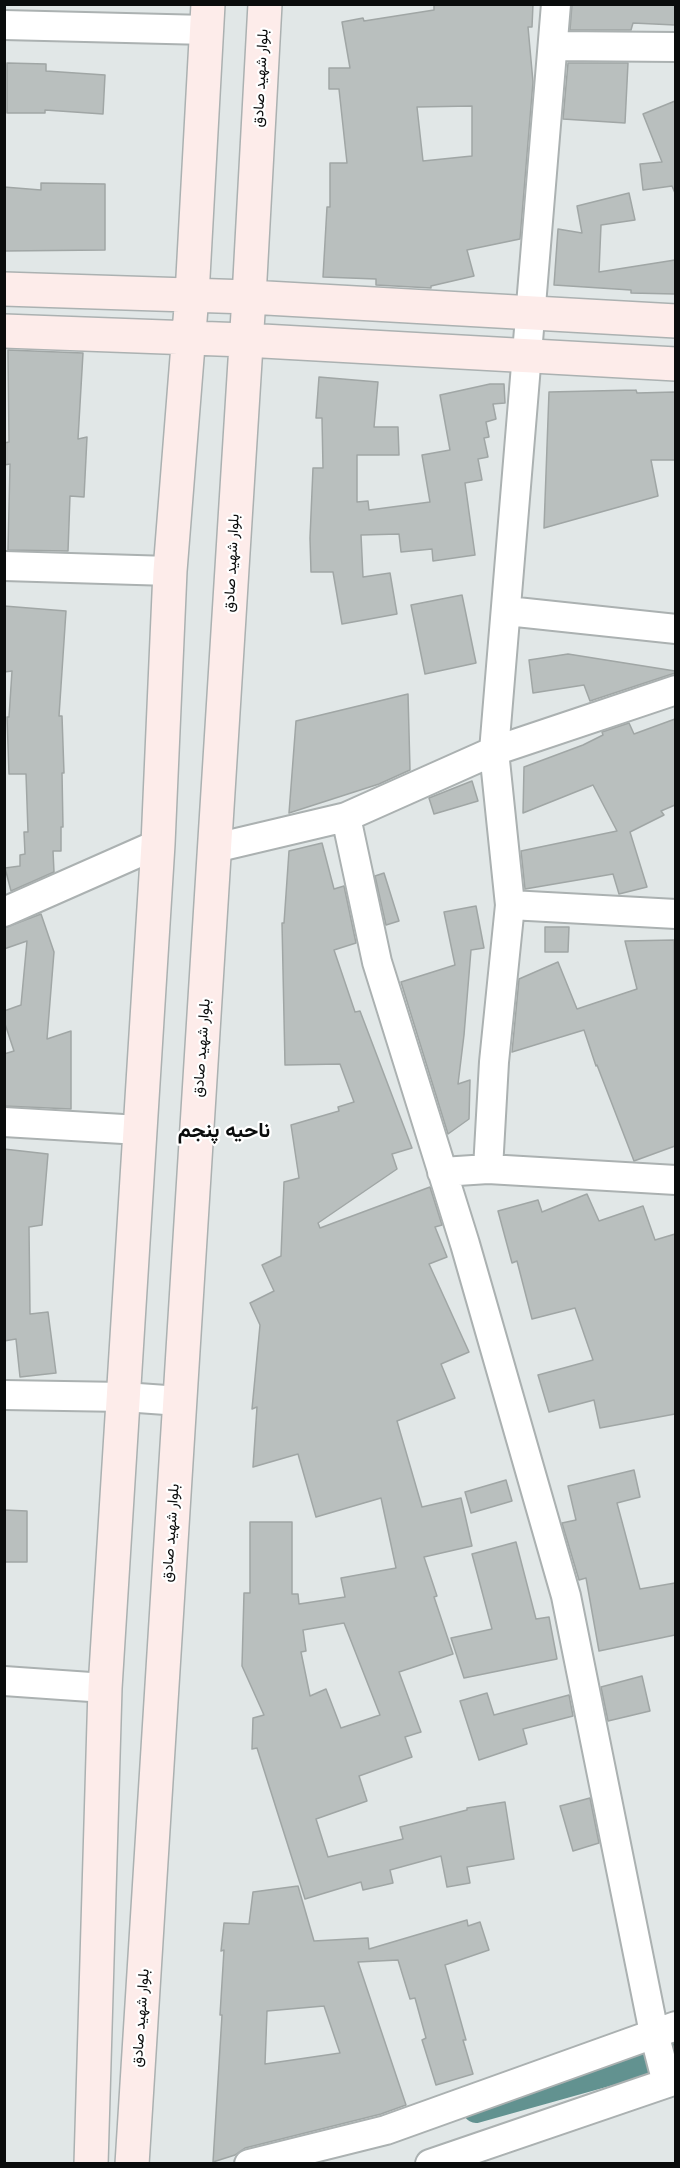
<!DOCTYPE html>
<html>
<head>
<meta charset="utf-8">
<style>
  body { margin:0 }
  #map { position:relative; width:680px; height:2168px; overflow:hidden; background:#e1e7e7; font-family:"PT Serif",serif }
  canvas { display:block }
  .frame { position:absolute; inset:0; border:6px solid #0a0c0c; pointer-events:none }
</style>
</head>
<body>
<div id="map">
<canvas width="680" height="2168"></canvas>
<div class="frame"></div>
</div>
<script>
const ctx = document.querySelector('canvas').getContext('2d');
ctx.lineJoin = 'round';
const shape = rows => new Path2D(rows.map(r => 'M' + r).join(''));
function stroke(path, color, width, dash) { ctx.strokeStyle = color; ctx.lineWidth = width; ctx.lineCap = dash ? 'butt' : 'round'; ctx.setLineDash(dash || []); ctx.stroke(path); }
function fillPath(path, color) { ctx.fillStyle = color; ctx.fill(path, 'evenodd'); }
function drawText(font, color, halo, rows, align = 'center') {
  ctx.font = font + ' "PT Serif",Vazirmatn,serif'; ctx.lineWidth = 4.5; ctx.setLineDash([]); ctx.textBaseline = 'middle'; ctx.strokeStyle = halo; ctx.fillStyle = color; for (const [text, x, y, turn = 0] of rows) {
    ctx.save(); ctx.translate(x, y); ctx.rotate((+turn || 0) * Math.PI / 180); ctx.textAlign = isNaN(turn) ? turn : align; if (halo) ctx.strokeText(text, 0, 0); ctx.fillText(text, 0, 0); ctx.restore();
  }
}
const canal = shape([
  [476,2110,676,2054]
]);
const building = shape([
  [434,4,533,4,532,27,528,27,533,82,520,239,467,250,474,276,431,286,431,288,376,285,376,279,323,277,327,207,330,207,330,163,347,163,339,89,329,89,329,68,350,68,342,22,363,18,364,21,434,10,434,4],
  [472,106,472,156,423,161,417,107,472,106],
  [572,4,675,4,675,25,633,23,631,30,570,30,572,4],
  [7,63,46,64,46,71,105,75,103,114,45,110,45,113,7,113,7,63],
  [568,63,628,63,625,123,563,119,568,63],
  [675,101,675,193,672,186,643,190,640,164,662,162,643,114,675,101],
  [41,183,105,184,105,250,4,251,4,187,41,190,41,183],
  [629,193,635,220,601,225,599,272,675,260,675,294,631,293,631,290,554,285,558,229,582,233,577,206,629,193],
  [8,350,83,353,78,439,87,437,84,497,70,496,68,551,8,550,10,464,4,465,4,443,9,442,8,350],
  [319,377,378,382,374,427,398,427,399,455,357,455,357,502,368,501,369,510,430,502,422,455,450,450,440,395,490,384,504,384,505,403,493,404,496,419,486,422,489,437,484,438,488,457,478,459,482,480,465,483,475,555,433,561,432,549,401,552,399,534,361,535,363,577,390,573,397,614,342,624,333,572,311,572,310,538,313,468,323,468,322,418,316,418,319,377],
  [636,390,637,393,675,392,675,460,651,460,658,496,544,528,549,392,636,390],
  [462,595,476,663,425,674,411,605,462,595],
  [4,606,66,611,59,716,62,716,64,773,62,773,63,827,61,827,61,851,53,851,54,872,11,891,5,868,20,866,20,855,25,854,24,832,28,832,26,774,9,774,7,717,9,717,12,671,4,672,4,606],
  [568,654,675,671,675,673,590,701,584,685,533,693,529,660,568,654],
  [408,694,410,770,379,784,289,813,296,721,408,694],
  [675,719,675,805,661,811,664,815,630,832,647,887,619,894,613,874,525,889,521,851,617,831,593,785,523,813,524,767,583,745,603,735,602,732,629,723,634,734,675,719],
  [472,781,478,801,434,814,429,798,472,781],
  [322,843,334,889,344,886,356,943,334,950,355,1012,360,1011,412,1148,392,1154,397,1169,318,1223,320,1228,430,1187,442,1225,435,1227,447,1257,429,1264,469,1352,441,1364,455,1398,397,1421,422,1507,461,1498,472,1546,424,1557,437,1596,434,1597,453,1654,399,1672,421,1732,405,1737,412,1757,359,1776,367,1801,316,1819,328,1857,403,1839,400,1827,467,1810,467,1808,505,1802,514,1859,467,1867,470,1883,447,1887,441,1856,390,1870,393,1883,363,1890,361,1882,305,1899,257,1748,252,1749,253,1718,264,1715,242,1666,244,1593,250,1593,250,1522,292,1522,292,1594,298,1594,299,1604,345,1597,341,1578,396,1568,381,1498,316,1517,298,1454,253,1467,257,1407,252,1409,260,1325,250,1303,274,1291,262,1265,281,1256,284,1182,299,1178,291,1125,339,1111,338,1107,354,1102,340,1064,285,1065,282,923,284,923,289,851,322,843],
  [344,1623,380,1715,341,1728,326,1689,310,1696,301,1652,306,1651,303,1630,344,1623],
  [384,873,399,921,386,925,375,876,384,873],
  [476,906,484,948,471,950,464,1035,458,1084,470,1080,469,1119,448,1134,401,982,455,965,444,912,476,906],
  [41,914,54,952,47,1039,71,1031,71,1109,4,1106,4,1054,14,1051,4,1021,4,1011,21,1005,27,941,4,949,4,928,41,914],
  [545,927,569,927,568,952,545,952,545,927],
  [674,940,675,1146,634,1161,597,1065,596,1066,584,1030,512,1052,519,979,558,962,577,1009,637,989,625,941,674,940],
  [4,1149,48,1154,42,1225,29,1227,30,1314,48,1312,56,1373,20,1377,16,1339,4,1341,4,1149],
  [587,1194,599,1221,643,1206,655,1240,675,1234,675,1414,600,1428,594,1400,549,1412,538,1375,593,1360,575,1308,532,1319,517,1261,512,1263,498,1211,538,1200,542,1212,587,1194],
  [634,1470,640,1497,617,1503,640,1589,675,1583,675,1635,599,1651,586,1578,579,1580,562,1523,576,1520,568,1486,634,1470],
  [506,1480,512,1501,471,1513,465,1492,506,1480],
  [4,1510,27,1511,27,1562,4,1562,4,1510],
  [516,1542,536,1619,549,1617,557,1659,464,1678,451,1638,492,1629,472,1554,516,1542],
  [642,1676,650,1711,608,1721,601,1687,642,1676],
  [487,1693,494,1715,569,1695,573,1716,523,1729,527,1744,479,1760,460,1701,487,1693],
  [590,1798,599,1843,573,1851,560,1806,590,1798],
  [298,1886,314,1941,368,1938,369,1949,467,1920,468,1926,480,1922,489,1950,445,1965,466,2040,463,2040,473,2074,436,2085,422,2040,426,2038,415,1998,410,1999,398,1960,358,1962,406,2105,381,2114,245,2148,235,2155,213,2162,222,2015,220,2015,224,1950,221,1951,224,1923,249,1924,253,1892,298,1886],
  [324,2006,340,2053,265,2064,267,2011,324,2006]
]);
const street = shape([
  [4,25,207,30],
  [553,46,676,47],
  [4,566,170,571],
  [507,611,676,629],
  [346,817,377,962,465,1244,566,1596,654,2033,667,2083],
  [215,848,346,817,494,751,676,690],
  [510,905,676,914],
  [4,912,158,844],
  [4,1122,140,1130],
  [488,1169,494,1062,510,905,494,751,556,4],
  [442,1172,488,1169,676,1180],
  [4,1395,124,1397,180,1401],
  [4,1681,105,1688],
  [249,2164,386,2130,676,2026],
  [430,2164,676,2080]
]);
const secondary = shape([
  [4,289,249,297,676,321],
  [4,331,245,340,676,364],
  [91,2164,105,1688,158,844,170,571,192,295,208,4],
  [132,2164,249,297,265,4]
]);
const streetNames = [
  ["بلوار شهید صادق",261,78,-87],
  ["بلوار شهید صادق",232,563,-87],
  ["بلوار شهید صادق",202,1048,-86],
  ["بلوار شهید صادق",171,1533,-86],
  ["بلوار شهید صادق",141,2018,-86]
];
const districtNames = [
  ["ناحیه پنجم",224,1131]
];
stroke(canal, '#629290', 26);
fillPath(building, '#b9bfbe');
stroke(building, '#a0a6a5', 1.5);
stroke(street, '#abb1b1', 32);
stroke(secondary, '#abb1b1', 36);
stroke(street, '#fff', 28);
stroke(secondary, '#fdecea', 33);
drawText('15px', '#0a0c0c', '#fff', streetNames);
drawText('bold 21px', '#0a0c0c', '#fff', districtNames);
</script>
</body>
</html>
